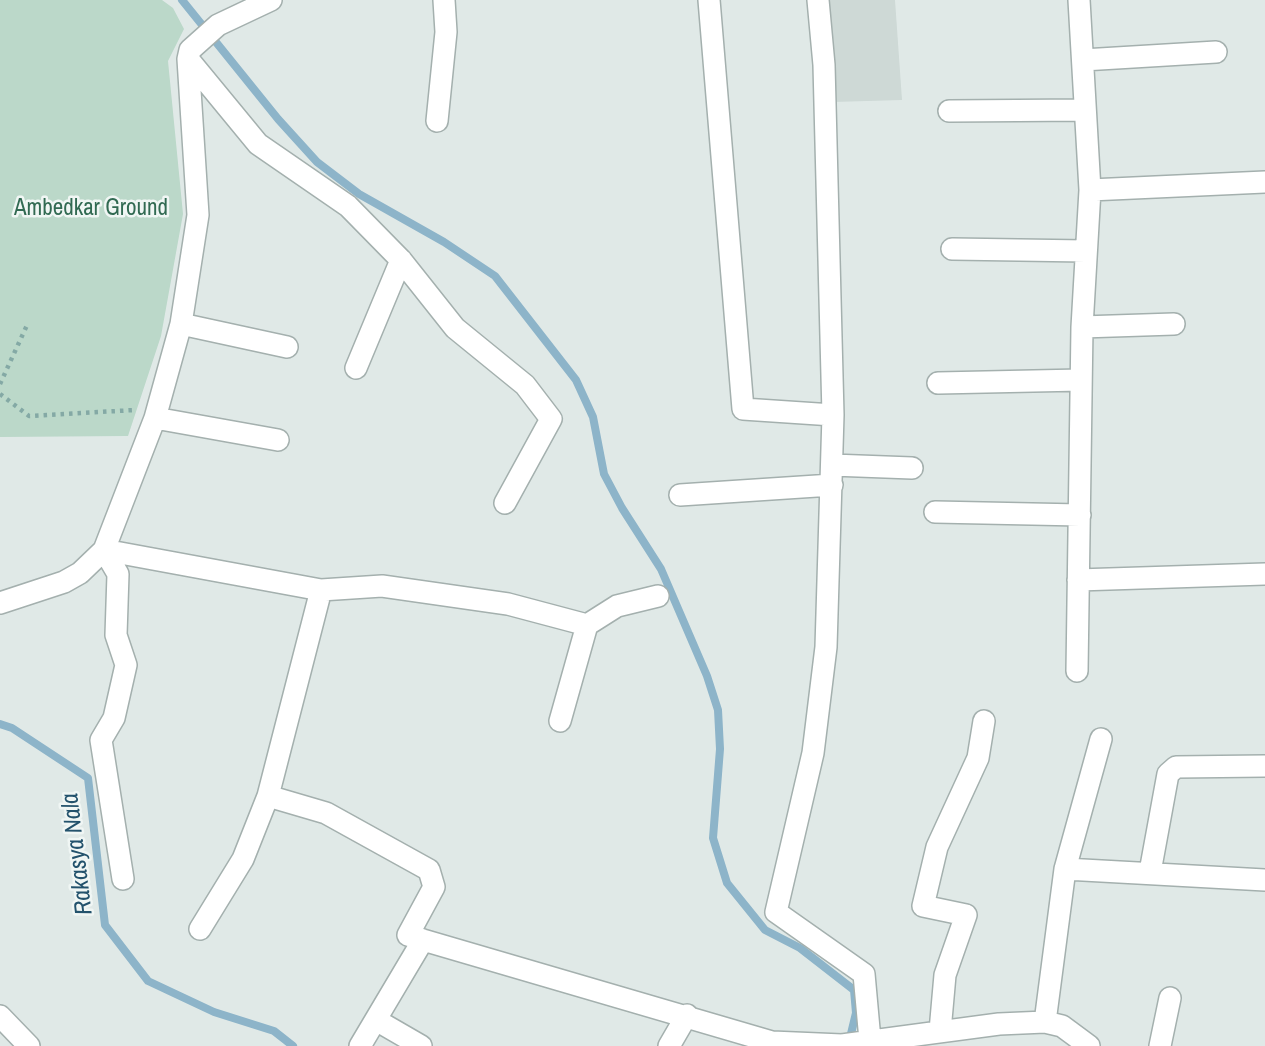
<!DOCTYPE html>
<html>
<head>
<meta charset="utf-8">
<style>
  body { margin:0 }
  canvas { display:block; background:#e0e9e7 }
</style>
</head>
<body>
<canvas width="1265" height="1046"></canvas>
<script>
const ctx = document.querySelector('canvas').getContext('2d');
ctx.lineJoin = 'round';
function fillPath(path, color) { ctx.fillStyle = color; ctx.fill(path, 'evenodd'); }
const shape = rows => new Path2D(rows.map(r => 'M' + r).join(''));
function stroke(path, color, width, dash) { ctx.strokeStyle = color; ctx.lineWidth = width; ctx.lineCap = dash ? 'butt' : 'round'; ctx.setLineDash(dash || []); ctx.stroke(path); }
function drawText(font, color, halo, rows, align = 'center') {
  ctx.font = font + ' "Archivo Narrow",sans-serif'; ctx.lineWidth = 5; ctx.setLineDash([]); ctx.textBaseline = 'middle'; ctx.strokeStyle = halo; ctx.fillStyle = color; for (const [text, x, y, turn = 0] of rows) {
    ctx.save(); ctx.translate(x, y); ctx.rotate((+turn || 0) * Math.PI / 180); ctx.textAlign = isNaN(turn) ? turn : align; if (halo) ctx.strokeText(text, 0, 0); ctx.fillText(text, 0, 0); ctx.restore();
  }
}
const built = shape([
  [825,0,895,0,902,100,833,102]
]);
const green = shape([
  [0,0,162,0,173,8,184,29,168,61,183,214,161,336,128,436,0,437]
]);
const stream = shape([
  [182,0,278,119,317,162,359,194,444,242,495,276,576,380,593,417,604,474,622,508,661,569,707,676,718,710,720,749,713,838,727,883,765,930,800,948,854,990,856,1013,849,1042],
  [0,724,12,728,88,778,105,925,148,981,214,1012,274,1031,293,1046]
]);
const path = shape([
  [0,384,28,323],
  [0,394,29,416,135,410]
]);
const street = shape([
  [709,0,743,409,833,415],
  [818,0,824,65,833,415,826,647,813,753,776,912,864,974,870,1040],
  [188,59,258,144,348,206,401,260,455,328,525,385,551,419,505,503],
  [1083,60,1216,52],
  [949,111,1085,110],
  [437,121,446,32,444,0],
  [1090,190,1265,182],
  [952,249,1086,251],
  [181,324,287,347],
  [1082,327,1174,324],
  [356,368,401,260],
  [938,383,1081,380],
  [155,418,278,440],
  [832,465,912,468],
  [680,495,832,485],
  [935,512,1080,515],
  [104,550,321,590,382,586,508,604,587,625,617,606,658,596],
  [104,550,118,574,116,635,126,665,114,718,101,740,123,879],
  [1078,580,1265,574],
  [0,603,64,582,80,573,104,550,155,418,181,324,198,215,188,59,190,50,218,25,271,0],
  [1077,671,1082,327,1090,190,1079,0],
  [560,721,587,625],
  [268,796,326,813,429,870,434,887,408,935,423,940,772,1042,842,1045,999,1024,1045,1022,1062,1026,1089,1046],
  [1065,869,1265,880],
  [1150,872,1168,774,1176,767,1265,766],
  [200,929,243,859,268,796,321,590],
  [0,1016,29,1046],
  [376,1020,421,1046],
  [1045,1022,1065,869,1101,739],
  [940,1031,945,975,966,915,923,906,937,847,978,758,984,721],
  [360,1046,423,940],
  [669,1046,687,1015],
  [1160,1046,1170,998]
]);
const parkNames = [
  ["Ambedkar Ground",91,209]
];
const waterNames = [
  ["Rakasya Nala",78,854,-97]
];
fillPath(built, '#ced9d6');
fillPath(green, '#bbd8c9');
stroke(stream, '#8db4c9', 8);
stroke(street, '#a4b0ae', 24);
stroke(path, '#84a9a5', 4.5, [3.5, 5]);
stroke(street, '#fff', 21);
drawText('23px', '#316a52', '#f0f6f4', parkNames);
drawText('italic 24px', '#23526c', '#f0f6f4', waterNames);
</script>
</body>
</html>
